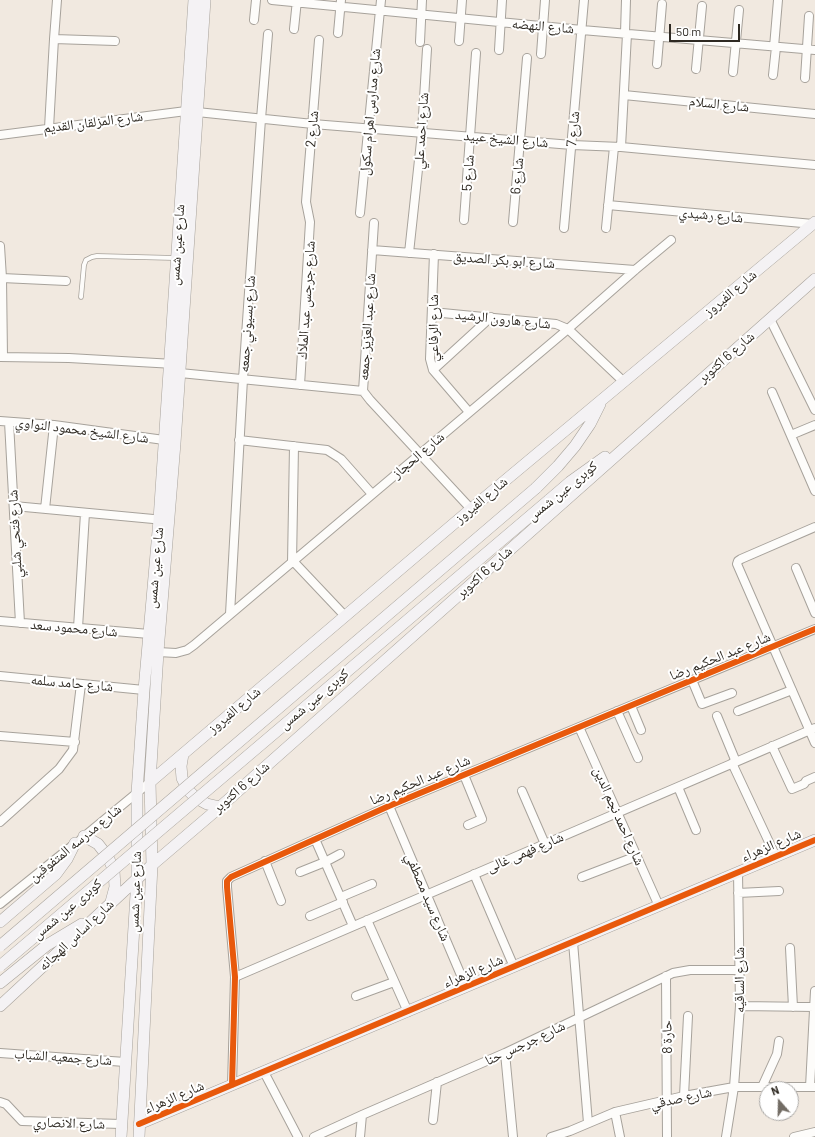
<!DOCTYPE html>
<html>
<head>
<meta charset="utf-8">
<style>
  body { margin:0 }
  #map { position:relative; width:815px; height:1137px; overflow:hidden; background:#f1e9e0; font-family:Barlow,sans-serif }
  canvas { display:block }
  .north { position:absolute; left:759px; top:1081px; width:40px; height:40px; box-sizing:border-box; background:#fff; border:1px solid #aba9a7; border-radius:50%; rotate:340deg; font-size:11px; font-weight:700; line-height:16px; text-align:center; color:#2e2922 }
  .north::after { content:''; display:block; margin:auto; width:14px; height:18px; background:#726c64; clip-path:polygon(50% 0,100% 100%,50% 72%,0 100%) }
  .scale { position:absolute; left:669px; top:24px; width:71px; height:18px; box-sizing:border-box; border:2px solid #2e2922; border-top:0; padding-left:5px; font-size:12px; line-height:14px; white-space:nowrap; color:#2e2922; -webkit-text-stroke:3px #fff; paint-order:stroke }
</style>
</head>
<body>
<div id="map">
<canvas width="815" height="1137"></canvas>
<div class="north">N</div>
<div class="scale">50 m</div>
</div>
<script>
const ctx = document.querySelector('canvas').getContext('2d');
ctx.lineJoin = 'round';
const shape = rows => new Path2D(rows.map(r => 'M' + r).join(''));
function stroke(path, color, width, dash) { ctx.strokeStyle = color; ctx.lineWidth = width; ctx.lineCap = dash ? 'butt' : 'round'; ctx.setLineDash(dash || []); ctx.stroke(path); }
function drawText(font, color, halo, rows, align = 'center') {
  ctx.font = font + ' Barlow,"Noto Naskh Arabic",sans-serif'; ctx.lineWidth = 4; ctx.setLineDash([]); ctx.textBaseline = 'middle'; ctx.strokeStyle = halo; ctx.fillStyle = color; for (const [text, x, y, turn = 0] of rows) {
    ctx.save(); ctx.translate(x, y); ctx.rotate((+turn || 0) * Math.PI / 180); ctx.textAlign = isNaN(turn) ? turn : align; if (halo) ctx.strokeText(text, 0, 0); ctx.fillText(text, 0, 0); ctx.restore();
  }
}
const lane = shape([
  [81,297,84,265,86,260,92,257,97,256,175,258]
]);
const street = shape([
  [272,0,582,30,815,50],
  [254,20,256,0],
  [294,29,297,0],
  [338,33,341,0],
  [625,33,626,0],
  [54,39,115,41],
  [459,41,462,0],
  [420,42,422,0],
  [774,47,778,0],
  [499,50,502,0],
  [541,54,545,0],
  [657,64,662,4],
  [696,69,702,6],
  [733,72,739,10],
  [773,75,776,47],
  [805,78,809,16],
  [624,95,815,114],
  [197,112,313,124,572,145,621,147,815,165],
  [49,128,54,39,57,0],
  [0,135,186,111],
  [621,147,627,34],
  [608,205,813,224],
  [360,213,381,0],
  [464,220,476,53],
  [513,222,527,58],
  [374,223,363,391,370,400,471,509],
  [564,228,584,0],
  [606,228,614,147],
  [0,246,2,278,3,357],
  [372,250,635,270],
  [409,253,422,132,427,49],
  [434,254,430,359,433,370,469,412],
  [2,278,66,281],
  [432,312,556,324,568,329,624,382],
  [770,319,815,410],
  [0,357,69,358,174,364],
  [433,370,491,317],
  [180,373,363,391],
  [300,385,310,222,306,202,319,40],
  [772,392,815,491],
  [0,421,54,425,164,440],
  [9,422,20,623],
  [791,435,815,425],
  [239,440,327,450,341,459,372,494],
  [14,506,164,520],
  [45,509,54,425],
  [815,527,741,559,738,561,737,564,815,743],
  [293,561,345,616],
  [292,563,294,446],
  [796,568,815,613],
  [230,614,243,379,261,119,268,34],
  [0,621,149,634],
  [78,628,85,513],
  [158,652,176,653,187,650,194,645,568,329,635,270,671,240],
  [0,676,144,690],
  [692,680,702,704,732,693],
  [631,706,641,730],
  [617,711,638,758],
  [738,711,792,690],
  [717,716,736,762],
  [579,727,659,906],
  [0,736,75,742],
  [772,746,792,789,804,784,806,781,815,777],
  [732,763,776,857],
  [464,775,482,819,468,825],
  [678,787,696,830],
  [522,791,545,844],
  [389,806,466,987],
  [0,822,59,769,73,750,81,684],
  [81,839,150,782],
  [315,839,353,926],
  [265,861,281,901],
  [300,872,325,862,340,854],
  [474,874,514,967],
  [582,877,637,856],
  [738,893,779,891],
  [341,897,372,884],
  [0,904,72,846],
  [310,916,343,902],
  [367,920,408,1012],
  [573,942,588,1123],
  [790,948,793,1007],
  [666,976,667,1137],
  [235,977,815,728],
  [356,996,394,982],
  [740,1006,815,1007],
  [0,1053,125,1062],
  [505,1053,513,1137],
  [264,1072,298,1137],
  [232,1085,235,977,227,887,227,881,231,877,389,806,815,629],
  [762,1087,777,1054,779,1041],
  [810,1087,815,991],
  [684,1096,688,1016],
  [0,1102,6,1104,22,1121,121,1124],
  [615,1112,620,1137],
  [433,1120,437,1082],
  [314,1137,362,1115,505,1053,673,973,690,970,739,970],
  [360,1137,362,1115],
  [551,1137,570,1131,615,1112,684,1096,734,1087,815,1087],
  [726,1137,734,1087,740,1006,738,872],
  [794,1137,815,1132]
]);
const secondary = shape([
  [536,488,558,466,575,446,590,424,600,404],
  [549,500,570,482,605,457],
  [183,754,181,766,182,778,188,790,196,798,207,804,220,807],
  [150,782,471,509,815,222],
  [84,836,98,844,108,857,114,871,115,887,111,902],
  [0,922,56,874,67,859,75,843],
  [0,983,47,945,82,924],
  [0,1006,152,865,220,807,815,279],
  [139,1124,815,840],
  [121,1137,137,878,137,793,144,690,159,520,194,0],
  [139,1137,152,865,150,782,158,652,175,443,205,0]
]);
const secondaryBridge = shape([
  [0,946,536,488],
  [0,966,549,500]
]);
const cycleway = shape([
  [232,1085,235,977,227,887,227,881,231,877,389,806,815,629],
  [139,1124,815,840]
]);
const streetNames = [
  ["شارع النهضه",543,26,5],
  ["شارع السلام",719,104,6],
  ["شارع مدارس اهرام سكول",370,112,-85],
  ["شارع المزلقان القديم",93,122,-7],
  ["شارع 2",312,129,-85],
  ["شارع 7",573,129,-85],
  ["شارع احمد علي",421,131,-86],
  ["شارع الشيخ عبيد",506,139,5],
  ["شارع 5",468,173,-86],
  ["شارع 6",517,176,-85],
  ["شارع رشيدي",711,215,5],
  ["شارع عين شمس",177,245,-86],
  ["شارع ابو بكر الصديق",504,260,4],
  ["شارع الفيروز",730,293,-40],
  ["شارع جرجس عبد الملاك",306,300,-86],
  ["شارع هارون الرشيد",503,319,6],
  ["شارع بسيوني جمعه",247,324,-86],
  ["شارع عبد العزيز جمعه",367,327,-86],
  ["شارع الرفاعي",433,328,-90],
  ["شارع 6 اكتوبر",726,357,-41],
  ["شارع الشيخ محمود النواوي",82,430,7],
  ["شارع الحجاز",418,455,-40],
  ["كوبرى عين شمس",562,491,-39],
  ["شارع الفيروز",481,500,-40],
  ["شارع فتحي شلبي",15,534,-93],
  ["شارع عين شمس",155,568,-85],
  ["شارع 6 اكتوبر",484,572,-42],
  ["شارع محمود سعد",74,628,5],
  ["شارع عبد الحكيم رضا",720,656,-22],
  ["شارع حامد سلمه",72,683,5],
  ["كوبرى عين شمس",314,699,-40],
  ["شارع الفيروز",234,710,-40],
  ["شارع عبد الحكيم رضا",420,780,-23],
  ["شارع 6 اكتوبر",241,787,-41],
  ["شارع احمد نجم الدين",619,816,66],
  ["شارع مدرسه المتفوقين",75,843,-39],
  ["شارع الزهراء",771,845,-23],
  ["شارع فهمى غالى",525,852,-23],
  ["شارع عين شمس",135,892,-88],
  ["شارع سيد مصطفي",428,897,67],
  ["كوبرى عين شمس",67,909,-40],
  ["شارع اساس الهجانه",76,935,-43],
  ["شارع الزهراء",473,971,-23],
  ["شارع الساقيه",739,980,-90],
  ["حارة 8",667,1037,-91],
  ["شارع جرجس حنا",525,1043,-25],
  ["شارع جمعيه الشباب",63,1057,4],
  ["شارع الزهراء",174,1097,-23],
  ["شارع صدقي",681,1098,-12],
  ["شارع الانصاري",69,1123,2]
];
stroke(lane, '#a7a29b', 5.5);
stroke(street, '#a7a29b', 10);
stroke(secondary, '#a7a29b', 12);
stroke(lane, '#fdfcfa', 4);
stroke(street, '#fdfcfa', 8);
stroke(secondary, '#f4f2f4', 11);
stroke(secondaryBridge, '#a7a29b', 12, []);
stroke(secondaryBridge, '#f4f2f4', 11);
stroke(cycleway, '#e8590c', 6);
drawText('14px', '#2e2922', '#fff', streetNames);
</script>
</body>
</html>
